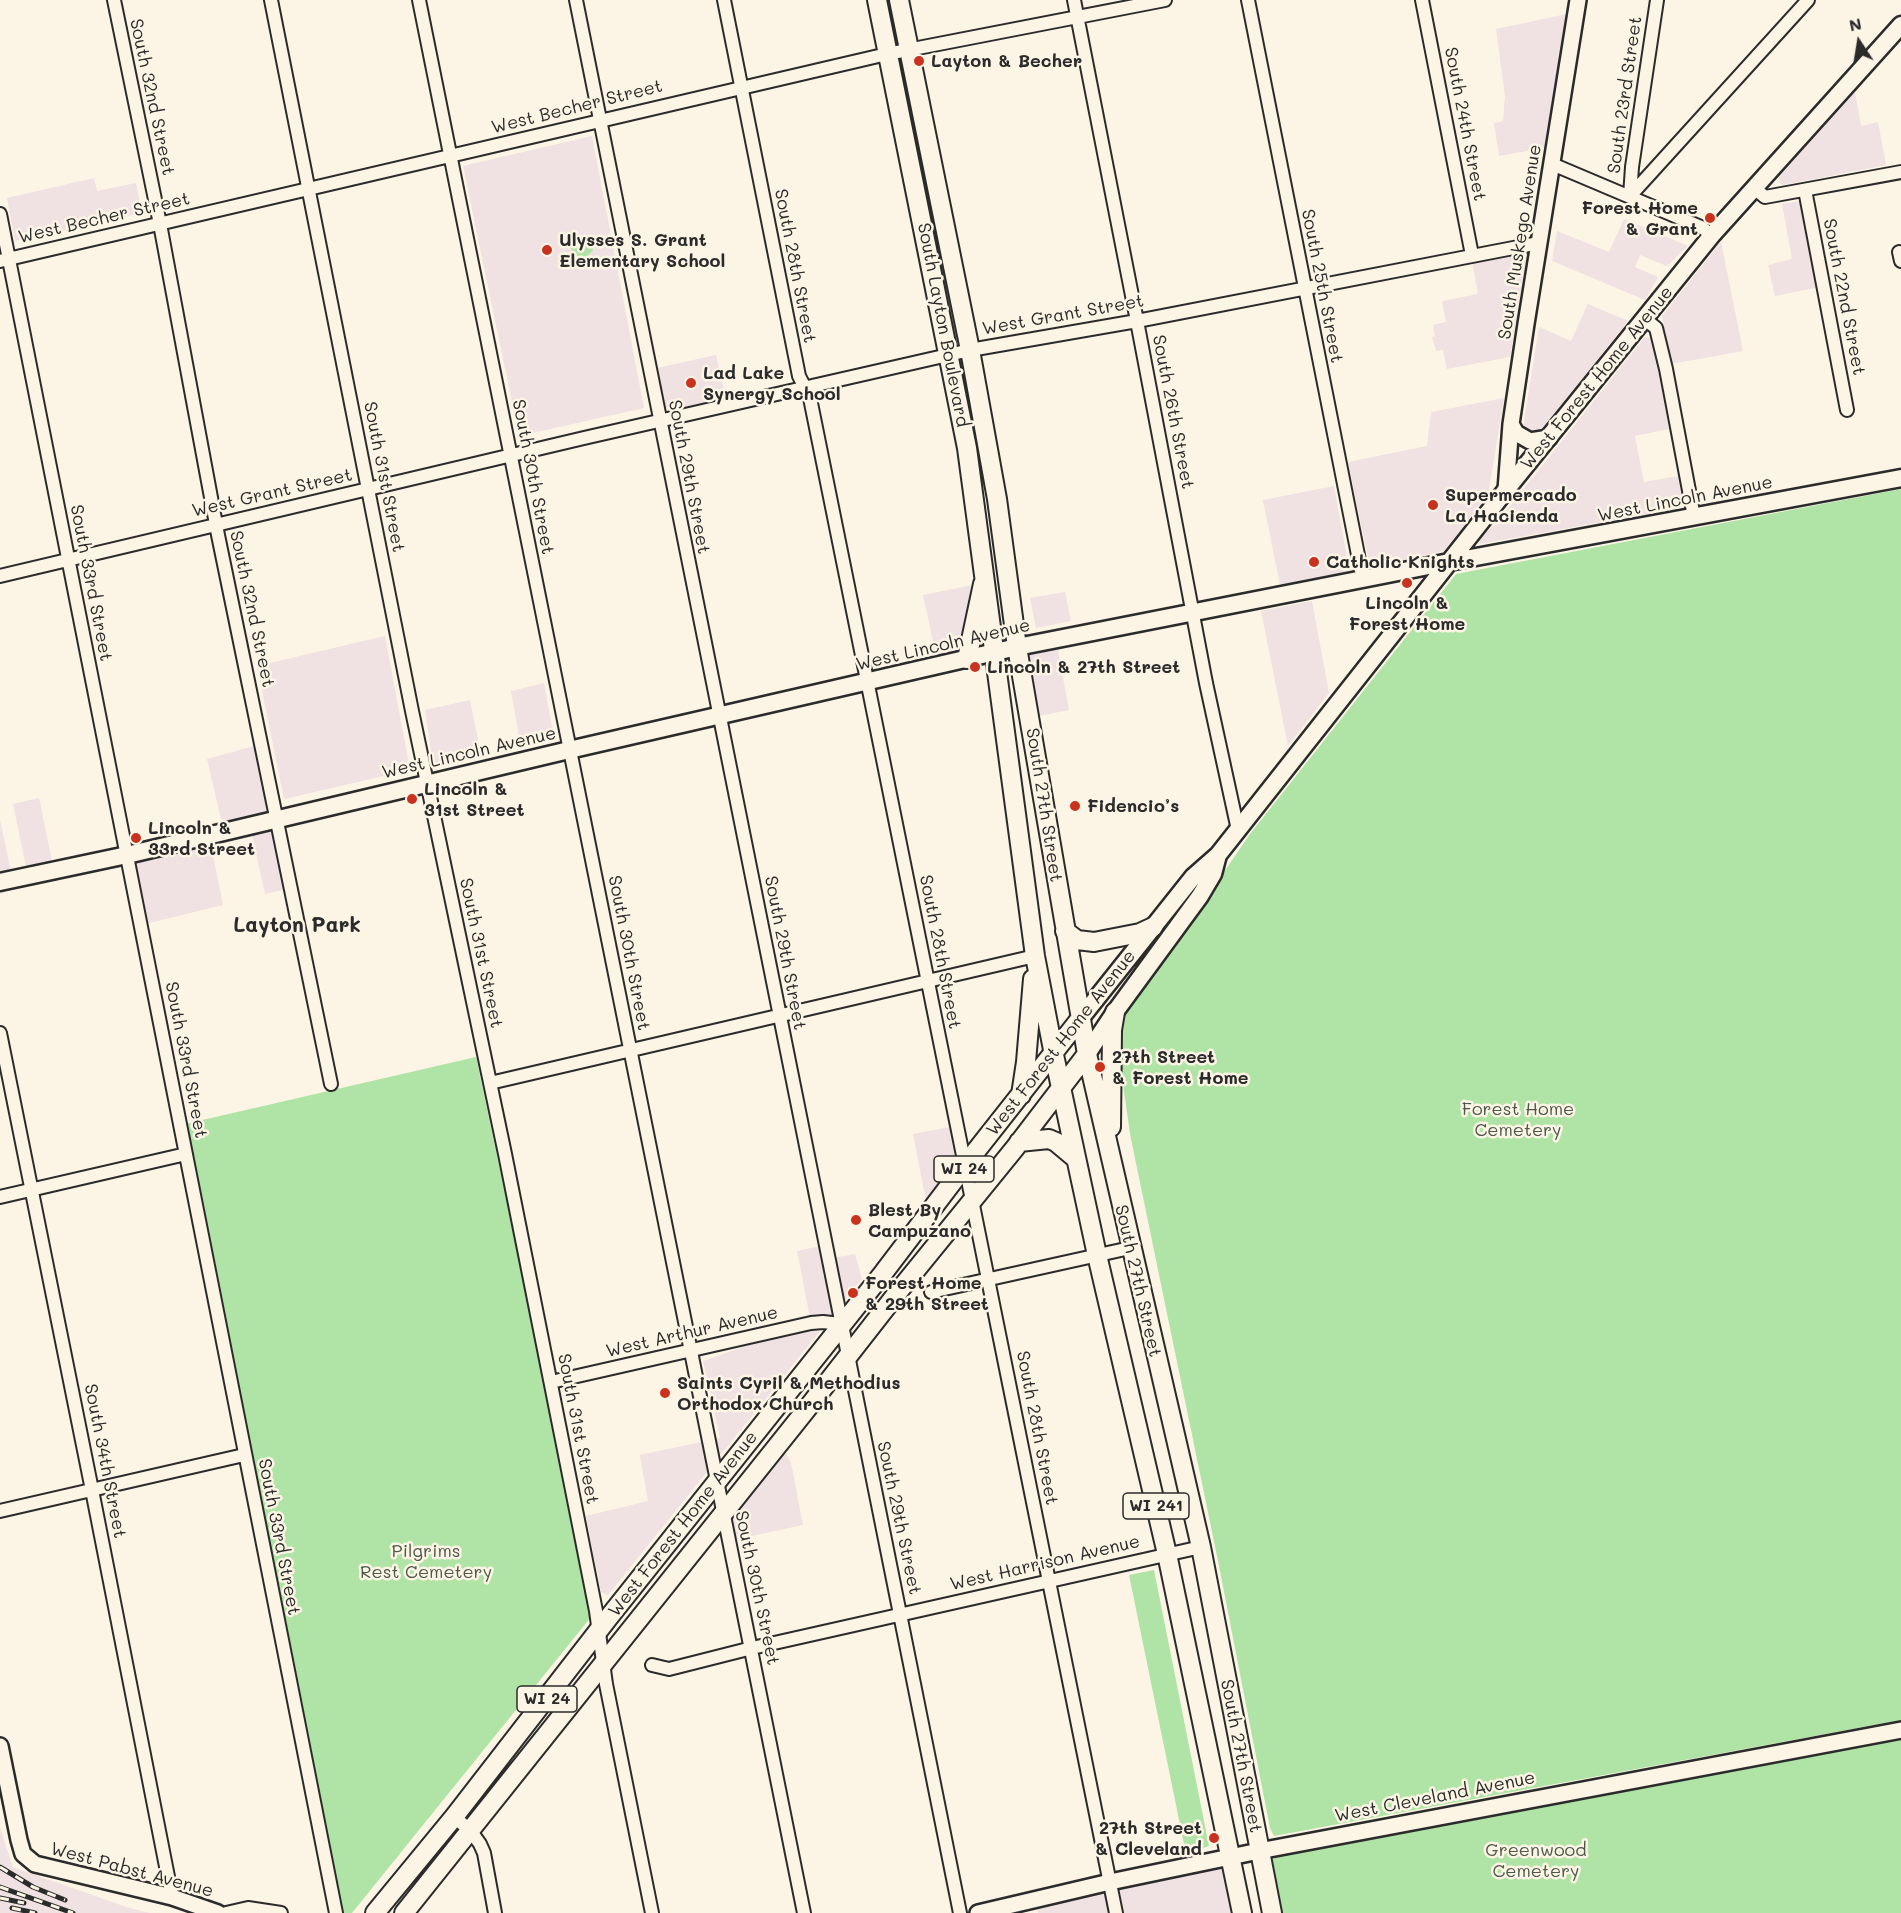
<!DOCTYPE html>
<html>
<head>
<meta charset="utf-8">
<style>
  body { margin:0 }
  #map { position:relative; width:1901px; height:1913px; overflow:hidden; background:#fcf5e5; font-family:Mali,sans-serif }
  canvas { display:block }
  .north { position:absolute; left:1829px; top:12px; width:60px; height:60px; -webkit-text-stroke:4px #fcf5e5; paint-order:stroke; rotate:348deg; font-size:16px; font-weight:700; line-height:24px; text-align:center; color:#2b2b2b }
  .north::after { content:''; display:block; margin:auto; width:21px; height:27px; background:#2b2b2b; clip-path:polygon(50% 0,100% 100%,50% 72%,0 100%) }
</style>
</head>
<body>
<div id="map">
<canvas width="1901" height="1913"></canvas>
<div class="north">N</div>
</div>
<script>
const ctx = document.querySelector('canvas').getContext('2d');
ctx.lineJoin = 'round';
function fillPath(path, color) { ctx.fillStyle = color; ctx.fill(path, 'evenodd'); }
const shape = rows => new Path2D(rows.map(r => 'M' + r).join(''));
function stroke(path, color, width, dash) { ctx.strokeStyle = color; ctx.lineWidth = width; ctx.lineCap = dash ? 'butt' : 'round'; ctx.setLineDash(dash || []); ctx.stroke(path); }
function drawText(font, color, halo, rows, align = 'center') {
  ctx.font = font + ' Mali,sans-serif'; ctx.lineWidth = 5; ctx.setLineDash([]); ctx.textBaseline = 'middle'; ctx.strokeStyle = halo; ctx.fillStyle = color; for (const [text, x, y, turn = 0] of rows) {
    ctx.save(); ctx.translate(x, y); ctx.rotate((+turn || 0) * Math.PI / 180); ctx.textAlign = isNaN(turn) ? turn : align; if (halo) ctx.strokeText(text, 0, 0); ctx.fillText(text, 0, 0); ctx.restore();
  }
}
const built = shape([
  [1576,12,1554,146,1499,156,1494,123,1503,121,1505,96,1496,29],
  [1855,92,1861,126,1878,122,1886,165,1783,185,1780,184,1779,177],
  [592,136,644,408,519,436,463,166],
  [94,178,97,191,136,183,142,213,15,241,7,198],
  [1800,201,1819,287,1775,296,1768,265,1792,259,1782,204],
  [1624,219,1688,246,1667,266,1640,255,1635,267,1658,277,1645,300,1552,261,1557,231,1609,252],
  [1721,242,1743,351,1671,364,1662,316],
  [1519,252,1524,254,1526,258,1510,357,1447,369,1443,350,1436,351,1432,337,1435,336,1433,325,1446,322,1442,301,1478,294,1472,261],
  [1588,304,1628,321,1537,435,1531,436,1524,430,1523,427,1539,327,1571,341],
  [1648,337,1652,339,1669,429,1635,436,1644,482,1678,476,1683,505,1680,508,1480,544,1479,541,1489,529,1494,526,1644,338],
  [716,355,726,398,670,412,665,406,657,368],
  [1504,398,1488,495,1444,551,1375,566,1369,563,1348,462,1427,446,1431,412],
  [1334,486,1349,568,1344,572,1280,585,1263,500],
  [983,583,967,659,938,665,923,595],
  [1065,592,1071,621,1036,628,1030,598],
  [1312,601,1329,693,1288,746,1261,611],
  [385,636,410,770,284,799,257,666],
  [1056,640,1069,710,1029,718,1017,647],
  [544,683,554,739,521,747,511,691],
  [470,700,481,755,433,766,425,710],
  [261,744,292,888,265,894,250,826,224,832,207,759],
  [39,798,54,871,28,876,13,804],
  [0,820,13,880,0,882],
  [209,835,223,905,141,925,127,855],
  [949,1127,956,1163,926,1201,913,1134],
  [825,1245,828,1259,855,1254,862,1279,608,1595,601,1592,586,1516,648,1501,640,1455,720,1438,703,1361,811,1323,797,1251],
  [777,1446,787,1455,791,1463,803,1525,728,1541,723,1514],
  [0,1828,13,1867,129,1908,150,1913,0,1913],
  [1229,1856,1242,1913,1038,1913,1035,1900]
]);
const green = shape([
  [581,240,586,241,586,245,592,246,593,250,588,256,573,256,571,248,574,241],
  [1901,489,1901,1720,1274,1836,1270,1828,1218,1561,1130,1134,1116,1035,1120,1023,1250,834,1456,574],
  [476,1057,522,1274,591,1617,352,1913,341,1913,185,1124],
  [1154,1570,1209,1846,1186,1854,1129,1575],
  [1901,1737,1901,1913,1283,1913,1273,1865,1273,1859,1281,1854]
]);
const minor = shape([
  [114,0,160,224,218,535,331,1084],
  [271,0,412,711,505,1154,577,1515,596,1611,606,1684,652,1913],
  [419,0,804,1913],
  [576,0,960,1913],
  [724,0,799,376,810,398,1116,1913],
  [1074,0,1137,321,1206,683,1238,830],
  [1248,0,1363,580],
  [1422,0,1472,255],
  [1552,164,1701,227,1712,235],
  [1754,188,1765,197,1901,172],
  [1805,190,1847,410],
  [1630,196,1808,0],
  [1630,196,1632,167,1657,0],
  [0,214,336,1913],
  [1899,252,1901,261],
  [0,261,887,54,1165,0],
  [1645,319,1656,328,1666,369,1694,517],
  [0,576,584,438,970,350,1137,321,1539,243],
  [0,1033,92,1490,172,1897],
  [490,1083,1035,956],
  [0,1197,186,1154],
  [931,1292,1130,1248],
  [551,1382,811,1323,823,1322,841,1324],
  [0,1511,244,1455],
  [652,1665,669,1669,677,1667,752,1648,1201,1547],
  [454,1817,470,1830,480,1844,484,1853,495,1913],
  [226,1913,248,1908,281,1913]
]);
const tertiary = shape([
  [1511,424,1516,433,1530,441,1549,438],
  [1506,490,1511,424,1526,324,1578,0],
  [0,1746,19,1840,23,1854,35,1864,172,1897,218,1913],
  [978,1913,1110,1882,1259,1851,1901,1730]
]);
const secondary = shape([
  [0,882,127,855,569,750,1017,647,1449,562,1901,478],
  [1080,1019,1193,877,1218,855,1506,490,1712,235,1901,25],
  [1087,1054,1115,1012,1200,896,1213,874,1218,855]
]);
const primary = shape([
  [877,0,967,448,1035,956,1054,1055,1097,1255,1167,1554,1242,1913],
  [899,0,970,350,997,499,1017,647,1087,1054,1201,1547,1272,1913],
  [967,659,983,584],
  [1065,931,1077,940,1094,942,1140,933,1153,927],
  [1021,1095,1026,1062,1033,979],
  [1111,1127,1112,1030,1115,1012],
  [1019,1142,1049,1139,1056,1142,1074,1157],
  [375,1913,454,1817,609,1617,884,1272,976,1151,1080,1019],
  [404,1913,806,1410,902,1287,1015,1148,1087,1054]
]);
const rail = shape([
  [0,1867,33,1887,65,1900],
  [0,1887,73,1913],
  [0,1898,24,1903],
  [12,1908,35,1913]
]);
const markers = [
  [919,61,6,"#c8321e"],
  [1710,218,6,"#c8321e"],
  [547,250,6,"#c8321e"],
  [691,383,6,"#c8321e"],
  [1433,505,6,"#c8321e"],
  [1314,562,6,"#c8321e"],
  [1407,583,6,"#c8321e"],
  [975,667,6,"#c8321e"],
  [412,799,6,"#c8321e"],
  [1075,806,6,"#c8321e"],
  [136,838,6,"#c8321e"],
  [1100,1067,6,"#c8321e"],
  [856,1220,6,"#c8321e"],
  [853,1293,6,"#c8321e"],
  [665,1393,6,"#c8321e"],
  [1214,1838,6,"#c8321e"]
];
const shields = [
  [964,1169,60],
  [1156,1506,66],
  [547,1699,60]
];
const shieldNames = [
  ["WI 24",964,1169],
  ["WI 241",1156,1506],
  ["WI 24",547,1699]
];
const poiNames = [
  ["Layton & Becher",931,61],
  ["Forest Home",1698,208,"right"],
  ["& Grant",1698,229,"right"],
  ["Ulysses S. Grant",559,240],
  ["Elementary School",559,261],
  ["Lad Lake",703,373],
  ["Synergy School",703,394],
  ["Supermercado",1445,495],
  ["La Hacienda",1445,516],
  ["Catholic Knights",1326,562],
  ["Lincoln &",1407,603,"center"],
  ["Forest Home",1407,624,"center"],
  ["Lincoln & 27th Street",987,667],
  ["Lincoln &",424,789],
  ["31st Street",424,810],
  ["Fidencio’s",1087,806],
  ["Lincoln &",148,828],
  ["33rd Street",148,849],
  ["27th Street",1112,1057],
  ["& Forest Home",1112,1078],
  ["Blest By",868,1210],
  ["Campuzano",868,1231],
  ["Forest Home",865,1283],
  ["& 29th Street",865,1304],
  ["Saints Cyril & Methodius",677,1383],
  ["Orthodox Church",677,1404],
  ["27th Street",1202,1828,"right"],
  ["& Cleveland",1202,1849,"right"]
];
const streetNames = [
  ["South 23rd Street",1625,95,-82],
  ["South 32nd Street",152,97,78],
  ["West Becher Street",577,107,-14],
  ["South 24th Street",1465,124,79],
  ["West Becher Street",104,218,-13],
  ["South Muskego Avenue",1520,242,-81],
  ["South 28th Street",795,266,79],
  ["South 25th Street",1322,286,79],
  ["South 22nd Street",1844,297,79],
  ["West Grant Street",1063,315,-10],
  ["South Layton Boulevard",943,325,79],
  ["West Forest Home Avenue",1597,378,-51],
  ["South 26th Street",1173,412,79],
  ["South 31st Street",384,477,79],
  ["South 30th Street",533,477,79],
  ["South 29th Street",689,477,79],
  ["West Grant Street",272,493,-13],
  ["West Lincoln Avenue",1685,499,-11],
  ["South 33rd Street",91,583,79],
  ["South 32nd Street",252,609,78],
  ["West Lincoln Avenue",943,645,-13],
  ["West Lincoln Avenue",469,753,-13],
  ["South 27th Street",1044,805,81],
  ["South 28th Street",940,952,79],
  ["South 31st Street",481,953,78],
  ["South 30th Street",629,953,79],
  ["South 29th Street",785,953,79],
  ["West Forest Home Avenue",1061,1043,-52],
  ["South 33rd Street",186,1060,79],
  ["South 27th Street",1138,1281,77],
  ["West Arthur Avenue",692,1332,-13],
  ["South 28th Street",1037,1428,79],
  ["South 31st Street",578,1429,79],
  ["South 34th Street",105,1461,79],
  ["South 29th Street",899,1518,78],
  ["West Forest Home Avenue",683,1524,-52],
  ["South 33rd Street",279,1537,79],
  ["West Harrison Avenue",1045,1563,-13],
  ["South 30th Street",757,1588,78],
  ["South 27th Street",1241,1756,79],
  ["West Cleveland Avenue",1435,1797,-11],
  ["West Pabst Avenue",132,1870,15]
];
const parkNames = [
  ["Forest Home",1518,1109],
  ["Cemetery",1518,1130],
  ["Pilgrims",426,1551],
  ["Rest Cemetery",426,1572],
  ["Greenwood",1536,1850],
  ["Cemetery",1536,1871]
];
const quarterNames = [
  ["Layton Park",297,926]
];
fillPath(built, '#f0e1e2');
fillPath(green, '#b0e4a6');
stroke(minor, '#2b2b2b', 16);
stroke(tertiary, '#2b2b2b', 20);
stroke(secondary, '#2b2b2b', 21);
stroke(primary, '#2b2b2b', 22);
stroke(minor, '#fcf5e5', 12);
stroke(tertiary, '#fcf5e5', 15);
stroke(secondary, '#fcf5e5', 16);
stroke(primary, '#fcf5e5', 18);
stroke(rail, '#2b2b2b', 5);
stroke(rail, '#fcf5e5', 3, [9]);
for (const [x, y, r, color] of markers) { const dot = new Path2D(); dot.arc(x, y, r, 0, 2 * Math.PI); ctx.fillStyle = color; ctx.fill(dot); stroke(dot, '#fcf5e5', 2); }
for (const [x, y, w] of shields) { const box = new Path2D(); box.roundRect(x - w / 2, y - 13, w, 26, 4.5); ctx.fillStyle = '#fcf5e5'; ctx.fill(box); stroke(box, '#2b2b2b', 1.5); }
drawText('bold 16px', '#2b2b2b', null, shieldNames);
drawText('bold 18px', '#2b2b2b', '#fcf5e5', poiNames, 'left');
drawText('18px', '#2b2b2b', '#fcf5e5', streetNames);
drawText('18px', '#4c594a', '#fcf5e5', parkNames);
drawText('bold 21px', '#2b2b2b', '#fcf5e5', quarterNames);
</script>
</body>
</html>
